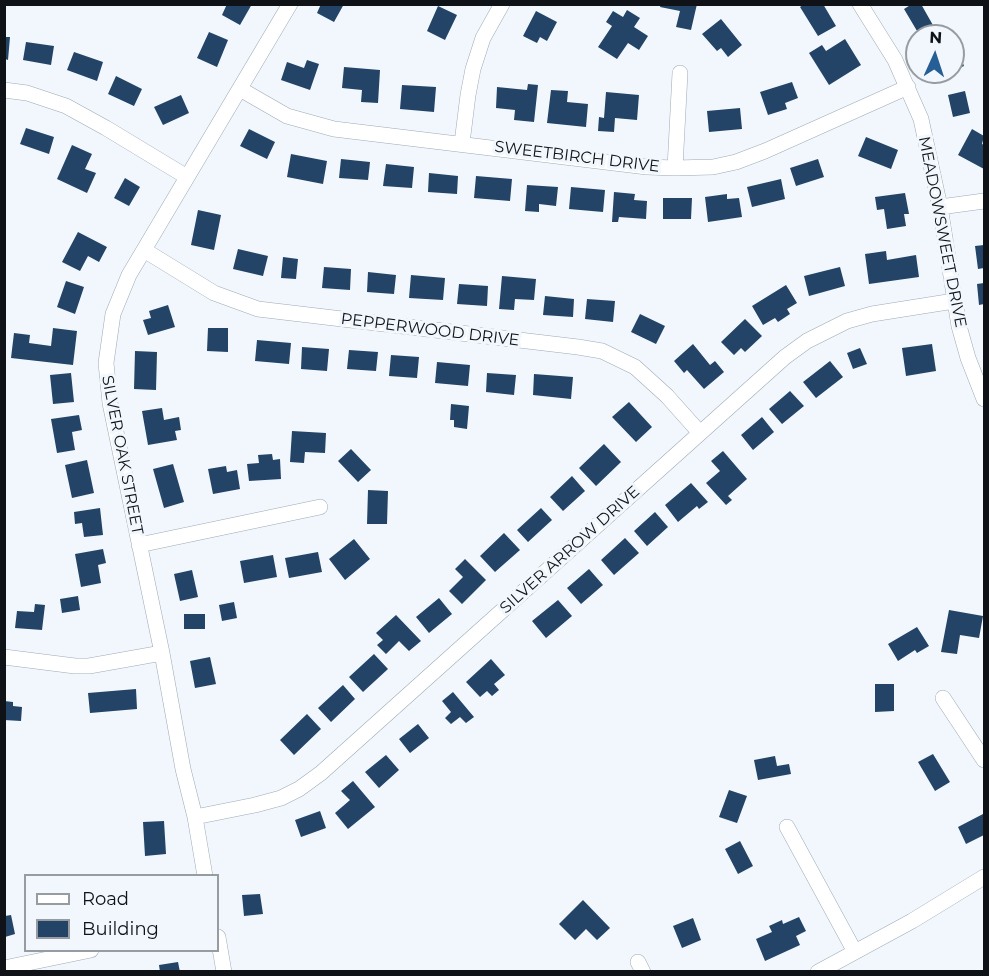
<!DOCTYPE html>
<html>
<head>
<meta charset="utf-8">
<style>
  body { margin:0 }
  #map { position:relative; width:989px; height:976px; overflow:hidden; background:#f1f7fc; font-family:Montserrat,sans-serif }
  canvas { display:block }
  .frame { position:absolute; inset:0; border:6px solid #0f1318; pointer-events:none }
  .legend { position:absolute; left:24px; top:874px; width:195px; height:78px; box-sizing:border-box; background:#f1f7fc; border:2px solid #979ca1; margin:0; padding:8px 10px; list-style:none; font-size:18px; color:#0f1318 }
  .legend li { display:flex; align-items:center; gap:12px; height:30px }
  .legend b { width:30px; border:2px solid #979ca1 }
  .north { position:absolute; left:905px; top:24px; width:60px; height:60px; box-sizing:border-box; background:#f1f7fc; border:2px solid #979ca1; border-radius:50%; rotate:3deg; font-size:16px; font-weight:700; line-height:24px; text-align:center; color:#0f1318 }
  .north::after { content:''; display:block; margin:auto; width:21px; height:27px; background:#265e96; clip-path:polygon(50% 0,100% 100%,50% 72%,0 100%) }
</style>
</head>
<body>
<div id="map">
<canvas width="989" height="976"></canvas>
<div class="frame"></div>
<ul class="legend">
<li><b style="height:8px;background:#fff"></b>Road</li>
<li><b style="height:16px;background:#234466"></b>Building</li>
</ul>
<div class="north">N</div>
</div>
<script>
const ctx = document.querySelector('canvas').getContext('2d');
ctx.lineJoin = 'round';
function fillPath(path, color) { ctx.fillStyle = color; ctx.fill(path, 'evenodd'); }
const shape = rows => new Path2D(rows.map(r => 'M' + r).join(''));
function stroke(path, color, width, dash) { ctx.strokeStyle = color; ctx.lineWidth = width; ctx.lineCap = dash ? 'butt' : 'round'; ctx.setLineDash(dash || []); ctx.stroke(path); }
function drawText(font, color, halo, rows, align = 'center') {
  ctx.font = font + ' Montserrat,sans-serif'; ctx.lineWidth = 6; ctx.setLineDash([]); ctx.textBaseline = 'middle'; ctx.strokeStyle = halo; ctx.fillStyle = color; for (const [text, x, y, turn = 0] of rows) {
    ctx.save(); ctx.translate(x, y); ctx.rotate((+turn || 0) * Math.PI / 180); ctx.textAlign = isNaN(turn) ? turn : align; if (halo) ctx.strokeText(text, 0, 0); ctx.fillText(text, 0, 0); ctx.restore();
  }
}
const building = shape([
  [227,4,252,4,240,25,222,15],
  [321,4,344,4,334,22,317,13],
  [661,4,697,4,691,30,676,27,680,11,660,7],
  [804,4,823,4,836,26,818,36,800,7],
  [912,4,921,4,934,27,920,36,904,9],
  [438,6,457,15,445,40,427,31],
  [627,10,640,18,634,27,648,36,639,50,628,43,617,59,598,47,612,26,606,22,613,11,623,17],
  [536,11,557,22,547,41,540,37,537,43,523,36],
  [721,19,742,45,728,57,721,48,717,51,702,34],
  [209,32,228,40,217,67,197,58],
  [5,37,10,37,8,60,5,59],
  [953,37,964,66,953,71],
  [845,39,861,65,829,85,809,53,822,45,826,51],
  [26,42,54,46,51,65,23,60],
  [74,52,103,62,97,81,67,70],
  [307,60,319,64,310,90,281,80,287,62,304,68],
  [344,67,380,70,378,103,361,102,362,90,342,88],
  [116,76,142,89,134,106,108,94],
  [792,82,798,98,785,103,787,109,768,115,760,92],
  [528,84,538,85,534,122,514,120,515,110,496,108,497,87,527,90],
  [402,85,436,87,434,112,400,109],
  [551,90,568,91,567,102,588,104,586,127,547,123],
  [965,91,970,113,953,117,948,95],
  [606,92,639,95,637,120,615,118,614,132,598,131,599,117,604,118],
  [181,95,189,113,163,125,154,107],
  [740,108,742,129,709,132,707,111],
  [26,128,54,137,49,154,20,144],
  [249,129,275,142,267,159,240,146],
  [972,129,984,136,982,144,984,145,984,169,958,155],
  [866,137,898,150,891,169,858,156],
  [72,145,92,154,85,169,96,173,87,193,57,179],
  [291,154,327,161,323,184,287,177],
  [341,159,370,162,368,180,339,178],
  [818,159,824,177,796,186,790,168],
  [386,164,414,167,412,188,383,186],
  [429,173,458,176,457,194,428,192],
  [476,176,512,179,510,201,474,198],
  [125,178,140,187,129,206,114,198],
  [781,179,785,199,752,207,747,187],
  [527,185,558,187,556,206,539,204,539,212,525,211],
  [571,187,605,190,603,212,569,209],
  [614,192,635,194,634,200,647,201,646,219,619,217,618,222,612,222],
  [905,193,909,214,904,214,906,226,887,229,884,209,877,210,875,197],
  [727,194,727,199,739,198,742,217,708,222,705,197],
  [663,198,692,198,691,219,663,219],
  [198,210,221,215,214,250,191,245],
  [78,232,107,247,99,262,88,256,80,271,62,262],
  [984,245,984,268,978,269,975,246],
  [238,249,268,256,263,276,233,269],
  [886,251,887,260,916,255,919,277,869,284,865,254],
  [283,257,298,259,296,279,281,278],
  [324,267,351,269,350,290,322,288],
  [840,267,845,286,809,296,804,276],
  [368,272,396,275,394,294,367,292],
  [411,275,445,278,443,300,409,298],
  [502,276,536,279,534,300,515,299,514,310,499,309],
  [66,281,84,287,75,314,57,307],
  [984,283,984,304,979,305,977,284],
  [459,284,488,286,487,306,457,304],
  [786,285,797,303,787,309,790,314,778,322,775,318,763,325,752,306],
  [545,296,574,299,573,317,543,315],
  [587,299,615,301,613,322,585,319],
  [168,305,175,327,148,335,143,320,151,318,149,311],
  [640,314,665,326,656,344,631,332],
  [745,319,762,336,745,352,741,348,734,355,721,342],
  [53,328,77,331,73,365,11,358,14,333,30,335,29,343,51,346],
  [208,328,228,328,228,352,207,351],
  [257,340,291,343,289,364,255,361],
  [693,344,710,365,715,361,724,372,704,389,687,370,684,373,674,361],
  [932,344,936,371,906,376,902,348],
  [302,347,329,349,327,371,301,369],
  [860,348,867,364,853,369,847,353],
  [349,350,378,352,376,371,347,369],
  [135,351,157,352,156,390,134,389],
  [391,355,419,357,417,378,389,376],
  [830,361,843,377,816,398,803,382],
  [437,362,470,365,468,386,435,383],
  [71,373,74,402,53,404,50,375],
  [487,373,516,375,514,395,486,392],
  [534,374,573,377,571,399,533,395],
  [790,391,804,406,782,424,769,409],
  [629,402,652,427,636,442,612,417],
  [451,404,469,406,467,429,454,427,454,420,450,420],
  [162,408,164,420,179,417,181,430,175,431,177,440,148,445,142,411],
  [79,415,82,430,72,432,75,450,57,453,51,419],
  [762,417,774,432,753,450,741,435],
  [292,431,326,433,325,453,305,452,304,463,290,462],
  [604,444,621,462,596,486,579,468],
  [351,449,371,470,358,482,338,461],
  [723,451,747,479,728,496,732,500,726,505,706,483,720,471,711,461],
  [272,454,273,460,280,459,281,479,249,481,247,464,259,463,258,455],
  [87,460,94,493,72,498,65,465],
  [173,464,184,502,164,508,153,469],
  [226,466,227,472,237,470,240,489,213,494,208,469],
  [572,476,585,491,563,511,550,497],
  [691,483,708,502,699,509,697,506,678,522,665,505],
  [368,490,388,491,387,524,367,524],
  [100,508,103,535,84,537,82,523,75,524,74,512],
  [541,508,552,520,528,542,517,530],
  [655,512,668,527,647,546,634,531],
  [504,533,520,550,495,572,480,556],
  [625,538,639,553,614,575,601,560],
  [354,539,370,559,345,580,329,559],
  [103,549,106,563,98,565,101,583,81,587,75,554],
  [318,552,322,572,289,578,285,558],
  [273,555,277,577,244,583,240,561],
  [465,559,486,580,462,604,449,591,463,577,455,569],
  [589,569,603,585,581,604,567,588],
  [192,570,198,597,180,601,174,574],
  [78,596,80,610,62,613,60,599],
  [439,598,452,614,429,633,416,617],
  [558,600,572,616,546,638,532,621],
  [234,602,237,618,222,621,219,605],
  [35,604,45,605,42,630,15,628,17,611,34,612],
  [949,610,983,616,979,638,960,635,957,654,941,652],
  [184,614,205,614,205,629,184,629],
  [396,615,421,641,409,651,399,641,386,654,377,645,383,640,376,633],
  [917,627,929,646,917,653,915,650,898,661,888,644],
  [374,654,388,669,363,692,349,677],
  [210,657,216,684,195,688,190,661],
  [491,659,505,675,494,684,499,690,492,696,487,691,480,697,466,682],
  [875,684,894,684,894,711,875,712],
  [343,685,355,699,331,722,318,708],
  [136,689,137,709,90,713,88,693],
  [453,692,474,717,466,723,460,717,451,724,445,718,451,712,442,701],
  [4,701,13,702,13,706,22,707,21,721,4,720],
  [307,714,321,729,294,755,280,740],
  [418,724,429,738,410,753,399,739],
  [933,754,950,782,935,791,918,762],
  [386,755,399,770,379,788,365,772],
  [775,756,777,766,789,764,791,774,758,780,754,760],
  [353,781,375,807,348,829,335,813,350,800,341,791],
  [729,790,747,796,737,823,719,817],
  [320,811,326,828,301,837,295,820],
  [983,814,984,835,966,844,958,827],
  [164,821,166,854,145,856,143,822],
  [740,841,753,866,738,874,725,849],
  [260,894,263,914,244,916,242,895],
  [583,900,610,928,597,940,586,929,575,940,559,924],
  [11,915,15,934,5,937,5,916],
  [799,917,806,931,796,936,800,945,765,961,756,939,772,932,769,926,782,920,783,924],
  [693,918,701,940,682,948,673,926],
  [178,962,180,972,160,972,159,965]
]);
const minor = shape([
  [860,4,895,60,921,119,940,207,959,326,968,358,984,399],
  [240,89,287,116,334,129,647,167,675,168,713,167,736,162,765,151,908,87],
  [4,90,27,93,66,106,106,128,187,177],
  [462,143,468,95,473,69,483,38,502,4],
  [675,168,680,73],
  [940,207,984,201],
  [144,250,214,293,258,309,578,347,602,351,635,367,667,396,700,433],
  [139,545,320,507],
  [4,657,75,666,89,666,162,653],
  [943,698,984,760],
  [195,817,255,805,281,798,299,789,321,773,785,357,807,341,847,321,872,314,954,301],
  [787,827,855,952],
  [205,876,195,817,183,769,162,653,110,403,106,363,113,314,129,275,290,4],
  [218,937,224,972],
  [638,962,643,972],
  [4,968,91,950],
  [818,972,912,921,984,877]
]);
const streetNames = [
  ["SWEETBIRCH DRIVE",577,157,7],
  ["MEADOWSWEET DRIVE",942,232,79],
  ["PEPPERWOOD DRIVE",430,330,7],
  ["SILVER OAK STREET",122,455,79],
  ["SILVER ARROW DRIVE",570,550,-42]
];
fillPath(building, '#234466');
stroke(minor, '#9eaab7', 16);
stroke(minor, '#fff', 15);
drawText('16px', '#0f1318', '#f1f7fc', streetNames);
</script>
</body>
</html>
